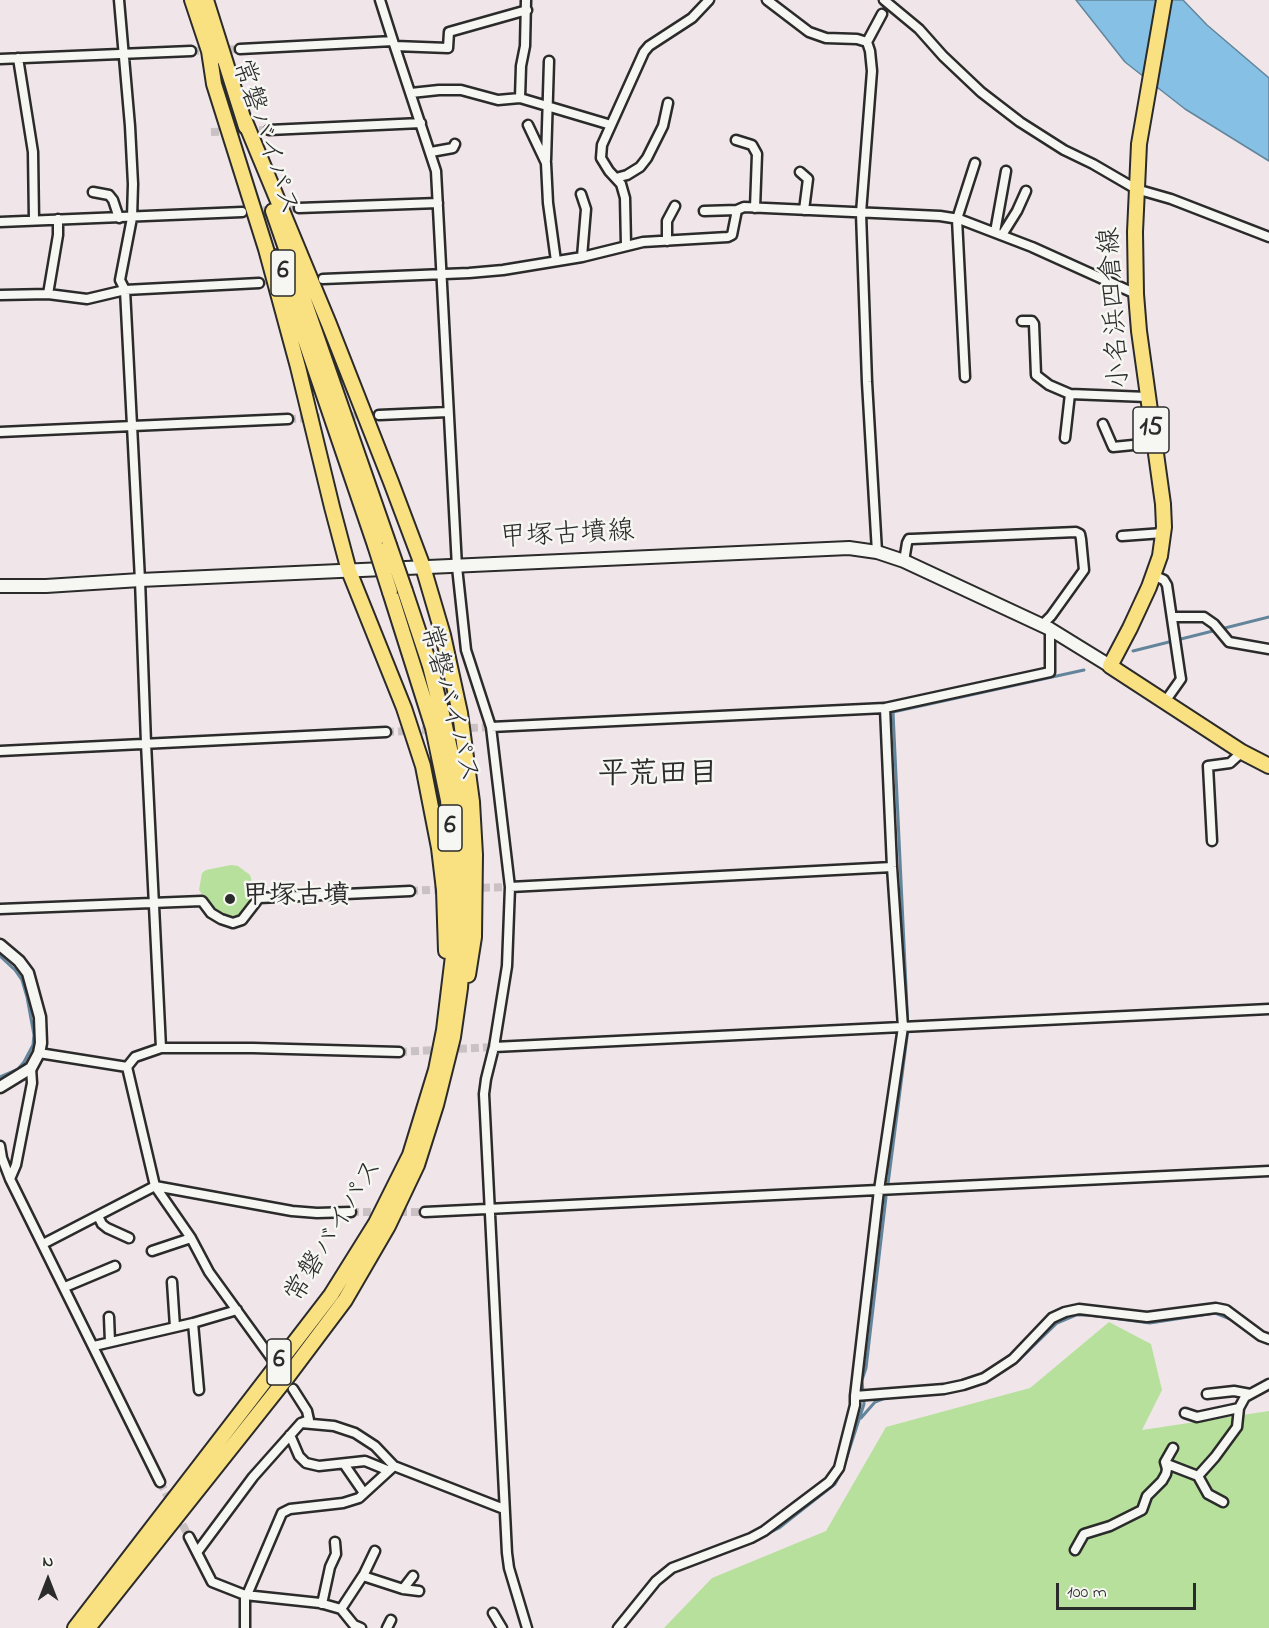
<!DOCTYPE html>
<html>
<head>
<meta charset="utf-8">
<style>
  body { margin:0 }
  #map { position:relative; width:1269px; height:1628px; overflow:hidden; background:#f0e6e9; font-family:"Indie Flower",sans-serif }
  canvas { display:block }
  .north { position:absolute; left:18px; top:1550px; width:60px; height:60px; -webkit-text-stroke:4px #f6f6f2; paint-order:stroke; rotate:0deg; font-size:16px; font-weight:700; line-height:24px; text-align:center; color:#2b2b2b }
  .north::after { content:''; display:block; margin:auto; width:21px; height:27px; background:#2b2b2b; clip-path:polygon(50% 0,100% 100%,50% 72%,0 100%) }
  .scale { position:absolute; left:1056px; top:1583px; width:140px; height:27px; box-sizing:border-box; border:3px solid #2b2b2b; border-top:0; padding-left:8px; font-size:18px; line-height:21px; white-space:nowrap; color:#2b2b2b; -webkit-text-stroke:4px #f6f6f2; paint-order:stroke }
</style>
</head>
<body>
<div id="map">
<canvas width="1269" height="1628"></canvas>
<div class="north">N</div>
<div class="scale">100 m</div>
</div>
<script>
const ctx = document.querySelector('canvas').getContext('2d');
ctx.lineJoin = 'round';
function fillPath(path, color) { ctx.fillStyle = color; ctx.fill(path, 'evenodd'); }
const shape = rows => new Path2D(rows.map(r => 'M' + r).join(''));
function stroke(path, color, width, dash) { ctx.strokeStyle = color; ctx.lineWidth = width; ctx.lineCap = dash ? 'butt' : 'round'; ctx.setLineDash(dash || []); ctx.stroke(path); }
function drawText(font, color, halo, rows, align = 'center') {
  ctx.font = font + ' "Indie Flower","Klee One",sans-serif'; ctx.lineWidth = 5; ctx.setLineDash([]); ctx.textBaseline = 'middle'; ctx.strokeStyle = halo; ctx.fillStyle = color; for (const [text, x, y, turn = 0] of rows) {
    ctx.save(); ctx.translate(x, y); ctx.rotate((+turn || 0) * Math.PI / 180); ctx.textAlign = isNaN(turn) ? turn : align; if (halo) ctx.strokeText(text, 0, 0); ctx.fillText(text, 0, 0); ctx.restore();
  }
}
const green = shape([
  [231,865,238,866,250,875,255,892,248,907,238,918,230,920,215,912,199,890,202,873,206,870],
  [1109,1322,1151,1344,1162,1390,1142,1430,1269,1411,1269,1628,664,1628,712,1578,826,1531,886,1427,1030,1388]
]);
const water = shape([
  [1076,0,1183,0,1207,25,1269,78,1269,161,1185,109,1125,62,1076,0]
]);
const stream = shape([
  [1133,651,1269,617],
  [0,956,15,970,22,980,27,997,34,1035,33,1045,24,1062,18,1069,0,1077],
  [888,1184,908,1029,893,712,1084,670],
  [991,1378,1019,1360,1057,1323,1076,1315,1089,1315,1150,1323,1215,1313,1230,1319,1242,1327],
  [861,1418,875,1402,885,1398],
  [755,1540,779,1528,798,1513,835,1484,843,1469,864,1404,862,1380,866,1368,886,1197]
]);
const minorTunnel = shape([
  [191,51,240,49],
  [211,132,269,130],
  [251,211,299,208],
  [288,419,379,415],
  [386,732,491,727],
  [470,888,510,887],
  [410,891,448,889],
  [399,1052,494,1047],
  [351,1212,425,1212],
  [160,1482,189,1537]
]);
const minor = shape([
  [380,0,393,41],
  [767,0,809,32,826,38,857,39,867,42,870,51,872,71,861,213,867,382,877,552],
  [884,0,919,29,943,56,981,92,1020,122,1064,150,1093,164,1136,189,1171,199,1269,237],
  [867,42,882,14],
  [395,46,448,48,449,32,527,10],
  [240,49,393,41,436,171,457,567,466,650,491,727,510,887,507,966,494,1047,486,1079,484,1094,507,1553,509,1568,527,1628],
  [18,58,33,152,34,220],
  [0,59,191,51],
  [411,93,439,90,461,90,498,100,520,98,521,66,525,46,526,0],
  [520,98,611,125],
  [528,125,546,163,548,203,556,261],
  [269,130,421,123],
  [736,140,752,145,757,154,755,208],
  [431,152,453,148,455,144],
  [546,160,549,61],
  [800,172,808,179,804,210],
  [616,178,627,175,640,167,647,158,663,126,668,103],
  [93,192,109,195,113,200,119,218],
  [581,194,586,209,582,257],
  [299,208,438,203],
  [704,211,737,210],
  [0,222,242,212],
  [995,232,1006,171],
  [1002,235,1017,211,1026,191],
  [667,241,667,221,675,206],
  [626,245,625,198,621,184,609,171,601,158,602,145,644,52,649,46,692,18,709,0],
  [323,279,469,273,503,270,582,257,643,242,728,237,732,235,737,210,744,207,940,216,959,219,1032,247,1136,294],
  [48,294,58,235,58,219],
  [0,295,48,294,87,299,125,290,120,280,132,218,133,184,130,126,119,0],
  [1022,321,1032,321,1034,324,1036,375,1049,385,1070,394,1147,397],
  [965,377,957,219,975,163],
  [379,415,448,412],
  [1103,424,1113,447,1153,443],
  [0,432,288,419],
  [1065,438,1070,394],
  [1122,536,1163,533],
  [904,561,907,543,909,539,912,539,1076,532,1080,534,1081,539,1084,570,1051,616,1042,625],
  [1153,575,1164,580,1167,585,1180,673,1181,679,1164,703],
  [1172,617,1204,617,1214,624,1229,642,1269,649],
  [491,727,885,708,1050,672,1050,629],
  [0,751,386,732],
  [1212,841,1208,766,1230,763,1242,752],
  [510,887,892,867],
  [0,909,202,901,211,913,221,919,233,923,242,920,259,898,410,891],
  [494,1047,1269,1009],
  [161,1048,146,743,140,580,125,290,259,283],
  [39,1053,127,1067,135,1057,161,1048,253,1048,399,1052],
  [127,1067,155,1186,191,1238,209,1272,272,1359],
  [31,1068,32,1083,16,1165,10,1179,160,1482],
  [0,1146,2,1158,10,1179],
  [425,1212,1269,1171],
  [98,1216,102,1224,107,1228,129,1238],
  [43,1244,155,1186,292,1211,317,1213,351,1212],
  [152,1251,191,1238],
  [172,1282,175,1327],
  [65,1287,115,1266],
  [109,1317,110,1342],
  [193,1323,199,1390],
  [94,1346,193,1323,237,1310],
  [1207,1394,1234,1391,1250,1394],
  [855,1396,879,1190,903,1027,892,867,885,708],
  [1185,1413,1197,1417,1239,1408],
  [301,1423,334,1426,355,1433,375,1446,394,1466,504,1509],
  [290,1435,299,1456,306,1463,319,1466,365,1461,387,1470],
  [344,1464,364,1493],
  [1167,1464,1198,1476,1215,1457,1237,1427,1239,1408,1245,1397,1269,1384],
  [1198,1476,1208,1494,1223,1502],
  [189,1537,212,1582,245,1595,245,1628],
  [1075,1550,1084,1534,1110,1526,1142,1510,1147,1496,1162,1481,1166,1474,1167,1469,1165,1462,1173,1448],
  [198,1551,253,1477,301,1423,309,1420,307,1411,293,1389],
  [363,1576,403,1589,419,1591],
  [403,1589,413,1576],
  [245,1595,320,1603,341,1609,354,1625,361,1628],
  [247,1595,282,1513,290,1509,343,1503,359,1498,394,1466],
  [322,1604,330,1567,336,1554,335,1542],
  [341,1609,364,1574,375,1551],
  [493,1613,502,1628],
  [387,1628,391,1620],
  [618,1628,656,1581,672,1568,751,1538,764,1531,829,1482,839,1468,855,1405,855,1396,944,1389,963,1385,984,1378,1013,1359,1052,1318,1065,1312,1079,1309,1147,1317,1216,1308,1226,1310,1261,1336,1269,1339]
]);
const tertiary = shape([
  [0,945,19,961,28,973,40,1017,41,1043,39,1053,31,1068,0,1087]
]);
const secondary = shape([
  [0,586,46,586,140,580,849,548,877,552,904,561,1050,629,1110,666]
]);
const primary = shape([
  [1164,0,1139,144,1135,232,1136,294,1139,331,1163,504,1164,527,1160,556,1149,587,1130,628,1110,666,1242,752,1269,766]
]);
const trunk = shape([
  [192,0,212,60],
  [206,0,246,127],
  [209,51,214,84,266,249,298,367,332,507,349,571,404,708,423,766,439,848,444,890,446,951],
  [244,119,329,324,391,482,423,567,443,635,460,713,472,802,475,855,474,937,468,975],
  [273,211,389,545],
  [277,257,375,545],
  [75,1628,331,1295,376,1223,410,1155,436,1070,444,1030,456,931,453,859,448,800,433,728,390,592],
  [88,1628,285,1380,345,1300,388,1226,417,1165,436,1105,453,1037,460,988,464,935,464,849,461,800,445,726,430,666,405,591]
]);
const trunkBridge = shape([
  [375,545,390,592],
  [389,545,405,591]
]);
const markers = [
  [230,899,6,"#2b2b2b"]
];
const shields = [
  [283,273,24],
  [1151,430,36],
  [450,828,24],
  [279,1362,24]
];
const shieldNames = [
  ["6",283,273],
  ["15",1151,430],
  ["6",450,828],
  ["6",279,1362]
];
const streetNames = [
  ["常磐バイパス",263,138,72],
  ["小名浜四倉線",1117,308,-94],
  ["甲塚古墳線",567,537,-3],
  ["常磐バイパス",447,704,75],
  ["常磐バイパス",336,1232,-59]
];
const poiNames = [
  ["甲塚古墳",242,899]
];
const quarterNames = [
  ["平荒田目",658,777]
];
fillPath(green, '#b6e09c');
fillPath(water, '#86c1e5');
stroke(water, '#62859b', 1.5);
stroke(stream, '#62859b', 3);
stroke(minorTunnel, '#c9c1c3', 8, [8, 4]);
stroke(minor, '#2b2b2b', 13);
stroke(tertiary, '#2b2b2b', 15);
stroke(secondary, '#2b2b2b', 16);
stroke(primary, '#2b2b2b', 18);
stroke(trunk, '#2b2b2b', 18);
stroke(minor, '#f6f6f2', 8);
stroke(tertiary, '#f6f6f2', 10);
stroke(secondary, '#f6f6f2', 12);
stroke(primary, '#f9e181', 14);
stroke(trunk, '#f9e181', 14);
stroke(trunkBridge, '#2b2b2b', 18, []);
stroke(trunkBridge, '#f9e181', 14);
for (const [x, y, r, color] of markers) { const dot = new Path2D(); dot.arc(x, y, r, 0, 2 * Math.PI); ctx.fillStyle = color; ctx.fill(dot); stroke(dot, '#f6f6f2', 2); }
for (const [x, y, w] of shields) { const box = new Path2D(); box.roundRect(x - w / 2, y - 23, w, 46, 4.5); ctx.fillStyle = '#f6f6f2'; ctx.fill(box); stroke(box, '#2b2b2b', 1.5); }
drawText('bold 26px', '#2b2b2b', null, shieldNames);
drawText('27px', '#2b2b2b', '#f6f6f2', streetNames);
drawText('bold 27px', '#2b2b2b', '#f6f6f2', poiNames, 'left');
drawText('bold 30px', '#2b2b2b', '#f6f6f2', quarterNames);
</script>
</body>
</html>
